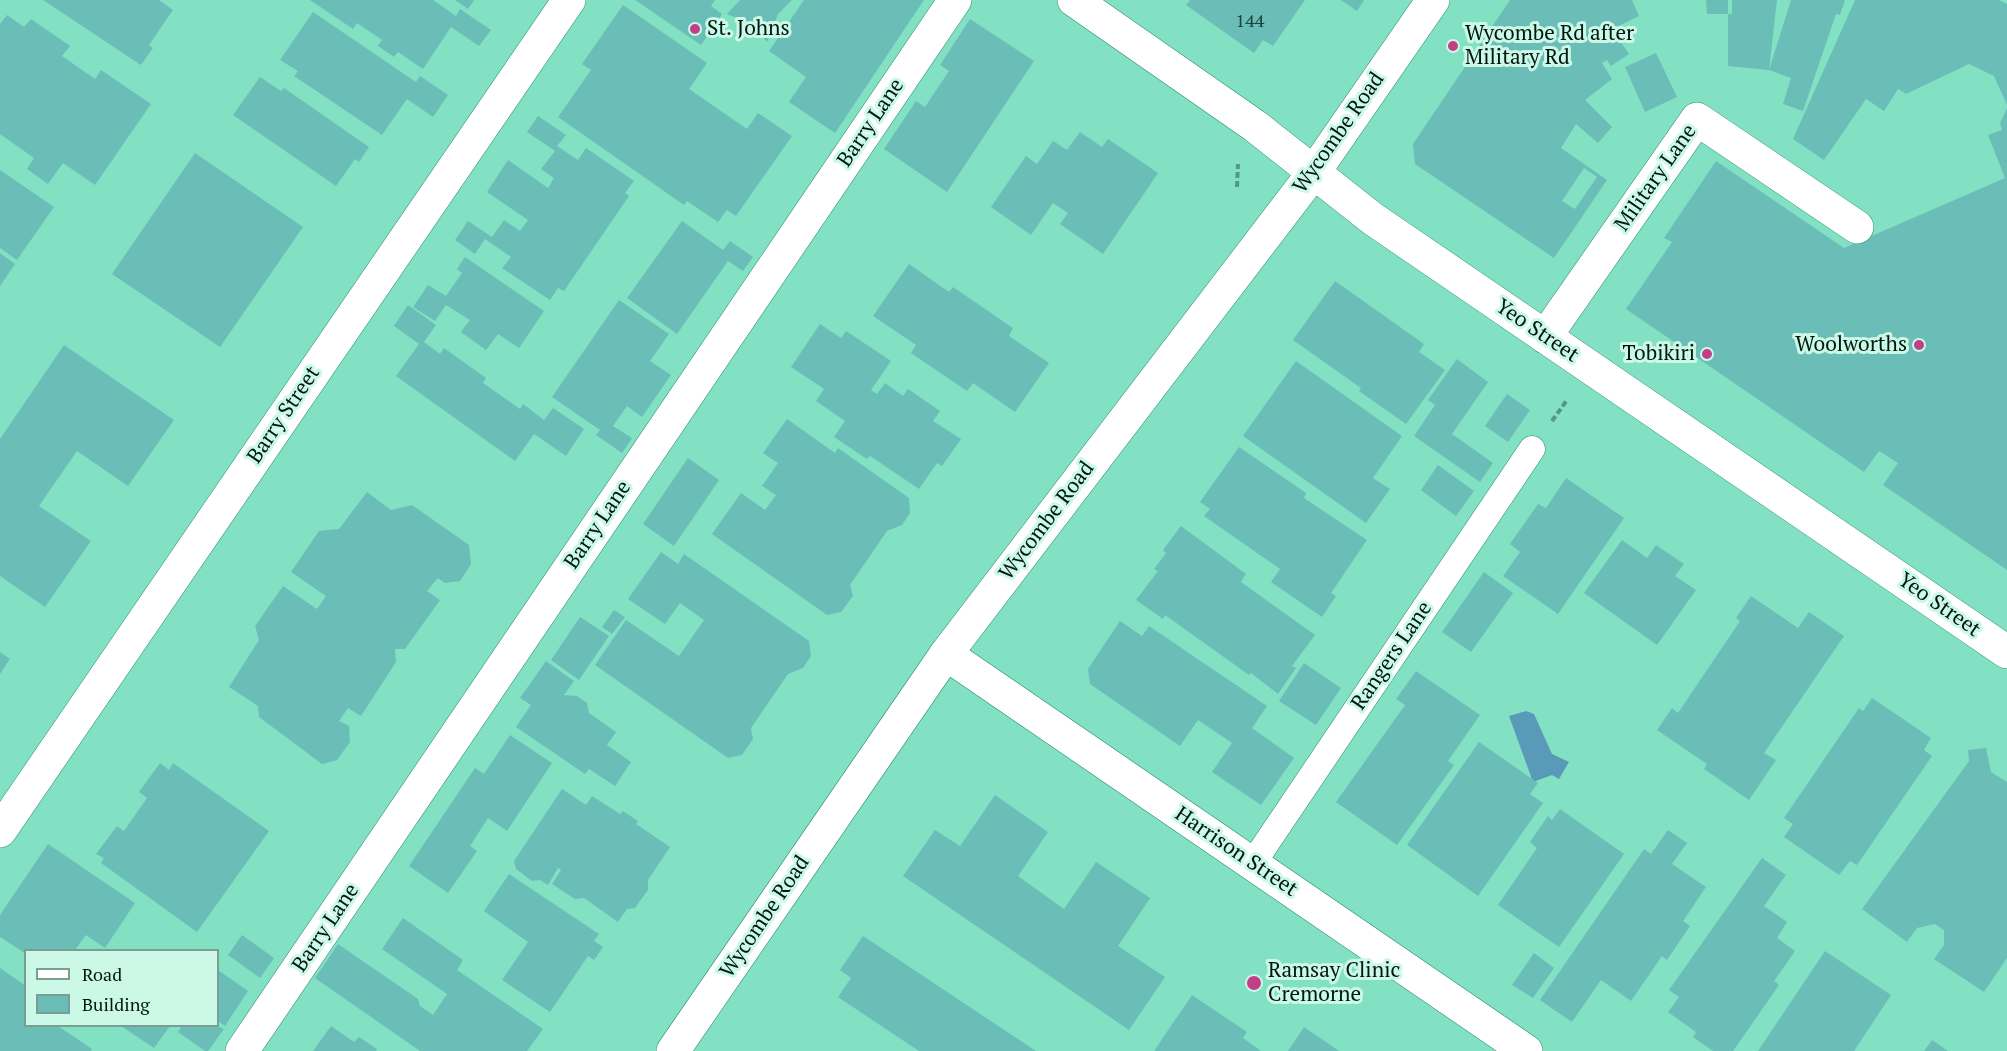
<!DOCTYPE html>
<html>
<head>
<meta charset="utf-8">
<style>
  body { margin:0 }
  #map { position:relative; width:2007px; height:1051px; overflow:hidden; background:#82e1c2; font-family:"PT Serif",serif }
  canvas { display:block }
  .legend { position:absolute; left:24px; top:949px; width:195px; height:78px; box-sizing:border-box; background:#cbf8e7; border:2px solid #7a9e91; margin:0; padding:8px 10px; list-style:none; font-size:18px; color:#001810 }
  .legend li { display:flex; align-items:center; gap:12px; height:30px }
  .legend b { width:30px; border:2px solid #7a9e91 }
</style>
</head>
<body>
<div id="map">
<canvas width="2007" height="1051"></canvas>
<ul class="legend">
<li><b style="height:8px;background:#fff"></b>Road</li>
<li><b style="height:16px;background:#6bbdb8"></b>Building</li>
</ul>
</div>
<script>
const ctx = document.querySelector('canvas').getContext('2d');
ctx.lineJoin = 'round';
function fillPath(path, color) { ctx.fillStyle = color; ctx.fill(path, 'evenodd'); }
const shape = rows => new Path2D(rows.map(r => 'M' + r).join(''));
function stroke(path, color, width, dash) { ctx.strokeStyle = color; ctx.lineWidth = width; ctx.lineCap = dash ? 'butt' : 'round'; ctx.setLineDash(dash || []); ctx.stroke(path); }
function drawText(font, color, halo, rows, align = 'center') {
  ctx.font = font + ' "PT Serif",serif'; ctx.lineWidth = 6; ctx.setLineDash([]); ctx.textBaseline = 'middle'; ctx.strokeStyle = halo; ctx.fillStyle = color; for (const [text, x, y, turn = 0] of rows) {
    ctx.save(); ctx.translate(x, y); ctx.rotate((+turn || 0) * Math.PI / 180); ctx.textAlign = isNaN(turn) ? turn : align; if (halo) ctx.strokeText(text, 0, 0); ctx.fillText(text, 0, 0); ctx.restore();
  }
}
const water = shape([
  [1526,711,1534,714,1552,754,1569,762,1559,779,1552,775,1533,782,1509,716]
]);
const building = shape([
  [43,0,159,0,173,10,149,45,153,48,141,65],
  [310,0,433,0,456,16,460,9,491,30,479,46,451,27,423,69,398,52,394,57,378,46,382,40,357,23,353,29],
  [455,0,474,0,468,9],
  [635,0,715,0,711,6,722,14,701,45],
  [740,0,792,0,778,14,767,42,758,31,747,22,727,14],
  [804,0,924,0,835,133,789,102,806,77,769,51],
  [1190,0,1305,0,1273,46,1263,40,1254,53,1186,5],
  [1341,0,1364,0,1357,11],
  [1510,0,1632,0,1639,16,1612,29,1629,54,1611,66,1607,60,1602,63,1612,79,1585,100,1612,127,1598,143,1576,124,1561,148,1607,180,1554,258,1415,164,1413,144],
  [1584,168,1597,177,1575,209,1562,201],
  [1706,0,1728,0,1728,14,1707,14],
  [1732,0,1777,0,1769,70,1791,0,1845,0,1840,15,1836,14,1803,111,1783,104,1791,78,1769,70,1728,66,1728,14,1732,14],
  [1855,0,1999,0,2007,4,2007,105,1994,76,1969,64,1906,94,1898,89,1884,111,1866,99,1824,160,1793,139],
  [623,5,707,63,689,89,747,129,758,113,792,136,736,216,727,210,718,222,687,201,684,205,558,117,591,70,582,64],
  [313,12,416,82,420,76,448,95,433,117,407,99,382,135,294,76,298,71,280,60],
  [7,15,24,27,31,19,70,46,62,56,95,79,101,70,151,104,95,185,63,163,48,184,27,169,34,158,0,134,0,24],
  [970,19,1034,61,947,192,884,149,916,101,925,107,949,71,940,65],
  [1656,53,1677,97,1645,112,1625,67],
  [260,77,281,91,284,88,369,147,359,162,355,159,336,186,233,115],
  [2007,108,2007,570,1883,485,1898,463,1879,451,1864,472,1626,309,1672,242,1664,238,1716,161,1844,248,2005,178,1988,135,2002,130,2000,123],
  [538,116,566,135,557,146,578,160,586,148,634,181,625,193,629,196,564,291,558,288,550,300,502,268,511,257,485,239,475,254,455,240,468,221,492,237,504,220,520,231,528,220,487,192,508,160,548,188,554,178,541,169,555,151,527,132],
  [1080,132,1102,147,1108,139,1158,173,1103,254,1060,224,1068,213,1053,203,1031,235,991,207,1026,156,1037,164,1053,141,1067,150],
  [195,153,303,227,220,347,112,274],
  [0,170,54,207,17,260,0,248],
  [682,221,723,250,730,241,753,257,743,271,728,261,677,334,627,298],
  [0,253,15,264,0,286],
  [465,257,544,311,519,348,498,334,486,350,461,332,470,320,446,305,435,321,413,307,428,285,446,296,462,273,457,269],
  [909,264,949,292,953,287,1013,328,1009,336,1049,363,1015,412,973,383,967,391,911,353,916,345,873,316],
  [1335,281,1424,344,1419,352,1445,370,1406,424,1359,391,1361,388,1293,340],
  [619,300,669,334,650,361,671,375,642,417,627,406,613,426,632,438,622,453,596,435,600,430,552,397],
  [408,305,436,325,424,342,440,354,444,348,486,378,483,383,520,409,523,404,544,420,553,408,584,429,566,456,534,434,515,461,396,376,419,344,394,326],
  [820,324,841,338,846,331,891,361,871,390,877,394,885,383,903,396,908,389,940,411,933,421,961,439,942,466,937,463,919,489,870,456,867,459,834,437,845,421,816,401,824,389,791,367],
  [64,345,174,420,128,486,77,451,39,506,91,541,45,607,0,576,0,439],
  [1457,359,1488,382,1452,434,1493,463,1480,482,1414,436,1435,405,1428,400],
  [1296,361,1402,436,1373,478,1390,489,1366,523,1243,436],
  [1507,394,1530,410,1508,442,1485,426],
  [787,419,835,453,838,448,909,498,910,513,902,525,887,531,850,585,853,596,841,612,827,615,712,534,741,493,765,510,776,495,762,486,778,463,763,453],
  [1239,447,1306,493,1304,498,1367,540,1331,593,1336,596,1322,617,1271,582,1280,569,1204,516,1210,509,1200,502],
  [688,458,719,480,674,546,643,524],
  [1438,465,1474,491,1456,516,1421,490],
  [1566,478,1624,518,1558,614,1503,576,1520,552,1510,544,1538,504,1546,508],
  [367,492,391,510,412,505,469,545,471,564,460,581,445,583,438,578,427,591,440,600,405,649,395,649,396,662,361,716,348,708,339,721,349,726,350,742,337,760,322,764,259,717,258,706,229,687,259,640,255,626,283,586,317,609,326,596,291,572,319,531,339,529],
  [1181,526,1246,574,1241,582,1315,635,1292,666,1296,668,1278,694,1251,673,1249,675,1165,615,1163,619,1136,600,1158,571,1154,569,1166,553,1163,550],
  [1622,540,1647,558,1656,545,1684,564,1675,576,1696,590,1657,645,1584,593],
  [661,552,678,564,684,554,809,641,811,656,803,668,788,674,751,728,753,739,742,755,728,758,595,665,626,620,679,656,704,620,680,603,665,624,628,599],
  [1484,572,1513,593,1471,652,1442,632],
  [1751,596,1798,628,1809,612,1844,636,1764,753,1776,760,1749,800,1704,769,1707,764,1657,730,1672,708,1678,713,1740,621,1736,618],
  [614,610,625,617,612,634,602,627],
  [580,617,609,636,579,680,551,660],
  [1120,621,1142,636,1149,626,1267,706,1252,728,1294,758,1261,805,1212,772,1232,743,1198,720,1180,746,1090,684,1088,669],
  [0,652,10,659,0,674],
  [546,661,574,681,564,695,577,696,587,703,589,713,616,732,607,745,631,762,615,786,589,769,585,774,516,727,531,705,520,698],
  [1304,663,1341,688,1316,725,1279,701],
  [1416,671,1480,715,1448,761,1454,765,1397,845,1336,802,1405,705,1396,699],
  [1872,698,1931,738,1924,750,1932,756,1857,865,1850,861,1839,875,1784,837,1793,824,1784,818,1859,708,1863,711],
  [510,735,552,763,507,831,488,818,470,846,477,851,448,893,409,866,475,768,484,774],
  [1479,742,1538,783,1530,794,1543,803,1478,896,1407,845],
  [1986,748,1991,772,2007,782,2007,958,1984,992,1934,959,1944,945,1944,930,1935,924,1917,928,1907,942,1862,909,1969,761,1968,750],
  [160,763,169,770,173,763,269,831,197,932,101,863,104,858,96,854,117,826,124,831,147,798,139,792],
  [562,789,586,805,592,796,620,814,623,811,638,821,636,824,670,847,648,880,648,890,635,908,627,909,618,922,584,898,575,899,552,884,561,870,558,868,548,885,540,880,532,881,516,869,514,861],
  [995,795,1048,832,1018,876,1064,909,1096,862,1150,898,1118,946,1165,977,1129,1030,903,876,935,830,960,846],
  [1560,809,1624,854,1559,947,1498,905,1537,848,1530,842,1548,816,1552,820],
  [1668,830,1687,843,1672,864,1706,887,1683,921,1690,926,1667,960,1662,956,1631,1001,1601,980,1572,1022,1540,1000,1644,849,1651,854],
  [48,844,135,903,105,948,86,935,75,950,26,950,26,954,0,937,0,915],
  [1762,858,1786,875,1764,906,1787,922,1777,938,1795,951,1774,981,1779,985,1733,1051,1713,1051,1693,1037,1696,1032,1668,1012,1679,997,1669,990],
  [509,874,599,934,594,941,603,947,594,960,588,956,550,1012,502,980,528,942,484,911],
  [403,918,463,960,457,970,543,1029,527,1051,420,1051,315,978,338,944,418,999,420,1006,433,1015,447,994,382,949],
  [242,935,274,958,260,978,228,955],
  [863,936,1036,1051,919,1051,838,997,851,978,840,970],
  [1825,951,1891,995,1854,1051,1758,1051],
  [1534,953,1554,968,1533,998,1512,985],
  [0,968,26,986,26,1026,58,1026,92,1049,91,1051,0,1051],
  [218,970,248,991,225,1026,218,1021],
  [1192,995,1247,1032,1243,1038,1261,1051,1154,1051],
  [121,1026,170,1026,154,1048],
  [182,1026,218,1026,224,1029,208,1051,205,1051,178,1032],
  [331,1026,354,1042,359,1037,377,1049,376,1051,313,1051],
  [1304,1027,1339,1051,1288,1051],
  [1932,1040,1948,1051,1924,1051]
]);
const path = shape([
  [1237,187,1238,164],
  [1552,421,1567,400]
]);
const lane = shape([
  [1253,863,1532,449]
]);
const street = shape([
  [1074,0,1255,126,1373,219,2007,652],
  [1545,337,1697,119,1857,227],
  [946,654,1526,1051],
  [0,831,569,0],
  [242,1051,955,0]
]);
const secondary = shape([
  [673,1051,946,654,1314,172,1433,0]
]);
const markers = [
  [695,29,6,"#c13f86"],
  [1453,46,6,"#c13f86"],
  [1919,345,6,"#c13f86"],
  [1707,354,6,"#c13f86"],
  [1254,983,8,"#c13f86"]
];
const numberNames = [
  ["144",1250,22]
];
const poiNames = [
  ["St. Johns",707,29],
  ["Wycombe Rd after",1465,34],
  ["Military Rd",1465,58],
  ["Woolworths",1907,345,"right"],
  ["Tobikiri",1695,354,"right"],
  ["Ramsay Clinic",1268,971],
  ["Cremorne",1268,995]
];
const streetNames = [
  ["Barry Lane",871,123,-56],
  ["Wycombe Road",1339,133,-55],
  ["Military Lane",1656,178,-55],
  ["Yeo Street",1537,331,34],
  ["Barry Street",284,415,-56],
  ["Wycombe Road",1047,521,-53],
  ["Barry Lane",598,525,-56],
  ["Yeo Street",1939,605,35],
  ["Rangers Lane",1392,656,-56],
  ["Harrison Street",1236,852,34],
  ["Wycombe Road",765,917,-56],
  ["Barry Lane",326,928,-56]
];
fillPath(water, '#599ab9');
fillPath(building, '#6bbdb8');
stroke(lane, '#228a6f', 27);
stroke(street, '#228a6f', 34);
stroke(secondary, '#228a6f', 34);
stroke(path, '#539882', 4, [6, 3]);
stroke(lane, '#fff', 26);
stroke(street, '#fff', 33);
stroke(secondary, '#fff', 33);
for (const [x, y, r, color] of markers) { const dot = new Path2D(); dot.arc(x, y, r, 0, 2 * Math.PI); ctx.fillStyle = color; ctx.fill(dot); stroke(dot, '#cbf8e7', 2); }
drawText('18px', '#1b413a', null, numberNames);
drawText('21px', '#001810', '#cbf8e7', poiNames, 'left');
drawText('21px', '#001810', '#cbf8e7', streetNames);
</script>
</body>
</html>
